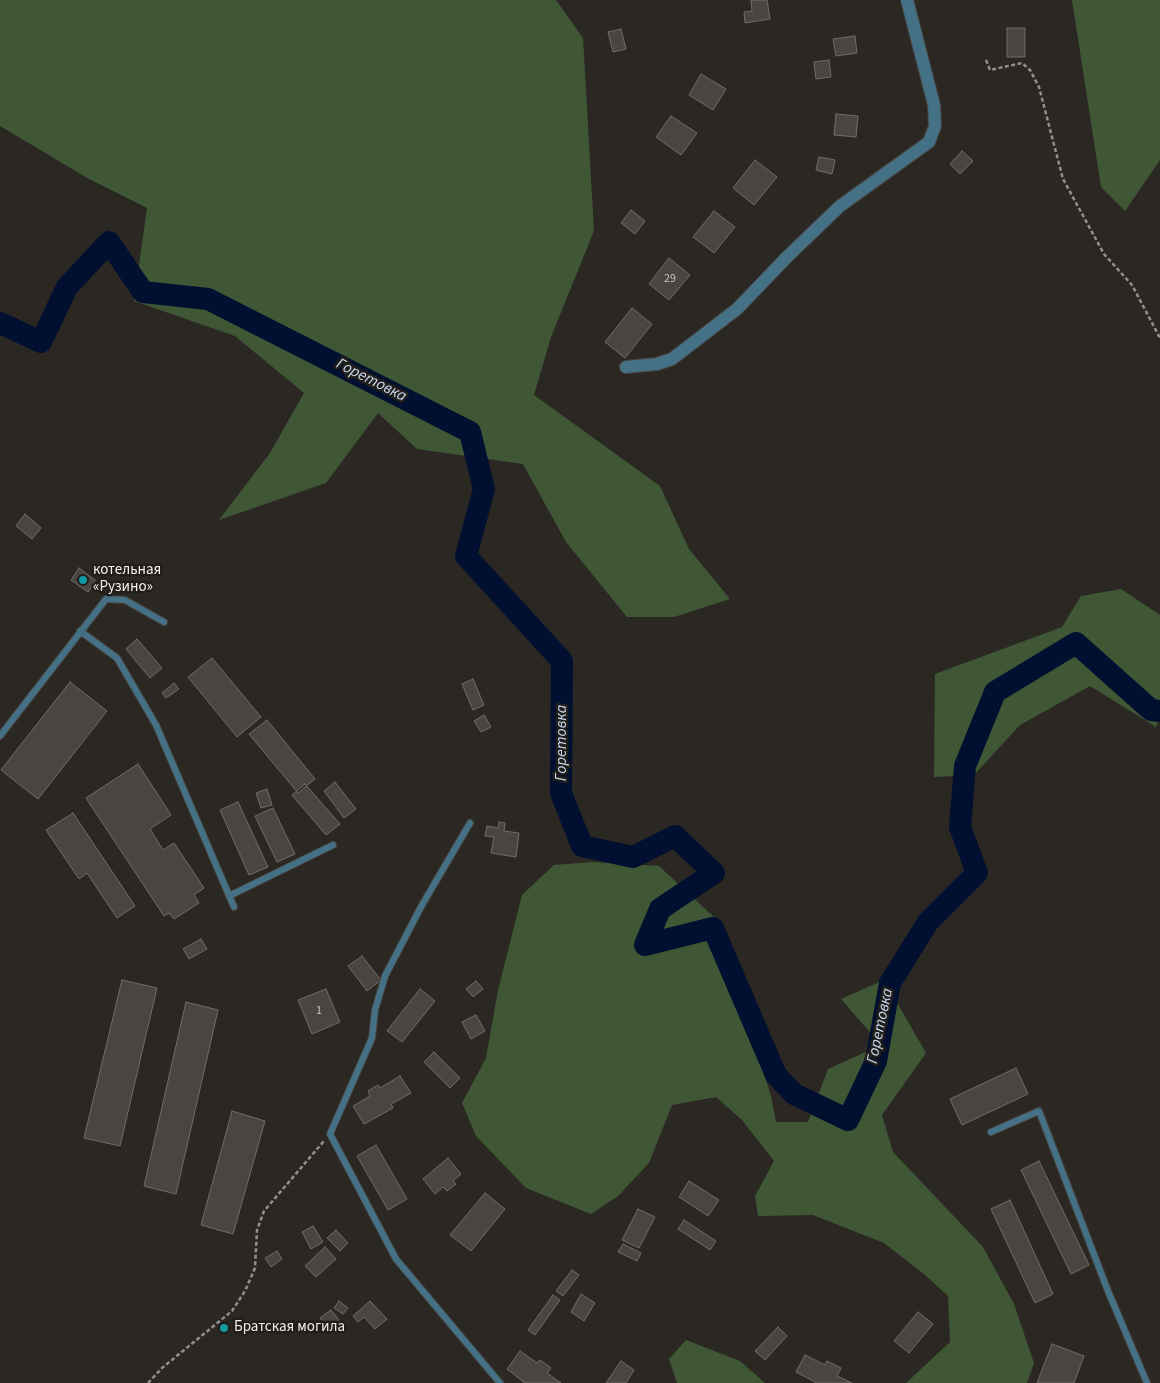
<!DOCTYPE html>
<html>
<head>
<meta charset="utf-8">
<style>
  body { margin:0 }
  canvas { display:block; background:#2b2824 }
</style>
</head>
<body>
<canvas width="1160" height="1383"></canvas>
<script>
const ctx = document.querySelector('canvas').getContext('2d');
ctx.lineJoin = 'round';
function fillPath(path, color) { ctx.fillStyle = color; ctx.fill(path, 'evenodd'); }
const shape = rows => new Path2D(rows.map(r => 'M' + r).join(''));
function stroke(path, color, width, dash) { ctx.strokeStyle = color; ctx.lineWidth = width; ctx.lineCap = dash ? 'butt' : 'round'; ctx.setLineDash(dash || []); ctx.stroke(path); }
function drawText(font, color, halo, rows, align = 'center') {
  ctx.font = font + ' "Source Sans 3",sans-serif'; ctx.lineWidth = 5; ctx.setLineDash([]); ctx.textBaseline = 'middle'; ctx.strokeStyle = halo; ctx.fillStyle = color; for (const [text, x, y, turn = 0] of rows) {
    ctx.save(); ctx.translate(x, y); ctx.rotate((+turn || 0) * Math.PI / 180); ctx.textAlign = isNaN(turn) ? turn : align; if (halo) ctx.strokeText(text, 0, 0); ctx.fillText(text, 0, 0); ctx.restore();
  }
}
const green = shape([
  [0,0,556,0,583,38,594,231,551,337,534,395,660,486,689,549,730,599,674,617,627,617,566,542,523,464,417,449,378,413,326,483,219,520,270,453,304,393,235,336,134,301,147,208,89,179,0,126],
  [1072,0,1160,0,1160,160,1125,211,1101,187],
  [1121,589,1160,615,1160,716,1156,727,1090,686,1020,725,974,775,934,777,935,674,1062,627,1081,596],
  [593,862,659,866,715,918,771,1096,776,1122,808,1122,828,1069,881,1045,841,999,884,980,926,1053,882,1115,893,1152,983,1247,1014,1304,1034,1363,1027,1383,906,1383,950,1342,948,1296,924,1274,884,1243,813,1215,758,1216,755,1196,774,1161,742,1120,716,1097,672,1105,649,1163,618,1196,591,1214,526,1188,476,1136,462,1103,486,1058,498,990,522,895,554,865],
  [686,1340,740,1361,765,1383,677,1383,669,1359]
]);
const river = shape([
  [0,323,41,342,67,287,109,242,143,292,208,299,470,432,484,489,466,556,562,661,561,793,582,846,633,857,675,836,714,873,660,909,645,945,713,928,776,1075,794,1094,848,1120,876,1061,890,983,928,922,977,873,960,827,965,766,995,692,1076,643,1151,710,1160,711]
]);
const building = shape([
  [751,0,767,0,770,19,745,23,744,12,752,11,751,0],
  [1007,28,1025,28,1025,57,1007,57,1007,28],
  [621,29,626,49,613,52,608,32,621,29],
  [855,36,857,53,836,56,833,39,855,36],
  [829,60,831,77,816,79,814,62,829,60],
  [701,74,726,89,713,110,689,95,701,74],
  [836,114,858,116,856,137,834,135,836,114],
  [671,116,697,133,681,155,656,137,671,116],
  [962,151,973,161,960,174,950,164,962,151],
  [819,157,835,160,832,174,816,170,819,157],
  [755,160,777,177,754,205,733,188,755,160],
  [631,210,645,221,635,234,621,223,631,210],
  [714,211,735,227,714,253,693,237,714,211],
  [669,258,690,275,669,300,649,284,669,258],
  [632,308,652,324,625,358,605,342,632,308],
  [25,514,41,528,32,539,16,526,25,514],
  [79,568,96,581,88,592,71,580,79,568],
  [137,639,162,668,150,678,126,649,137,639],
  [212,658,261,717,237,737,188,677,212,658],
  [473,679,484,705,473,710,462,684,473,679],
  [70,682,107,711,38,799,1,770,70,682],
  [174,683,179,689,166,698,162,693,174,683],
  [484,715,491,727,481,732,474,721,484,715],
  [267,720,315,779,298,793,249,734,267,720],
  [138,764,171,815,150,829,163,850,174,843,204,888,194,895,199,903,174,919,169,913,164,916,86,798,138,764],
  [335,782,356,809,344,818,324,791,335,782],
  [305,784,340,824,326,835,292,795,305,784],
  [267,789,272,805,261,808,256,793,267,789],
  [238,802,268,867,249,875,220,810,238,802],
  [273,808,295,854,277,862,255,816,273,808],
  [73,813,135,906,117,918,87,873,79,879,46,830,73,813],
  [499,822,505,823,504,831,519,833,516,857,491,853,494,837,485,836,487,826,498,828,499,822],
  [201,939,207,949,189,959,183,949,201,939],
  [362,956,381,980,367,991,348,966,362,956],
  [122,980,157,988,120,1146,84,1138,122,980],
  [476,981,483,989,473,997,466,989,476,981],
  [326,989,340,1022,312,1034,298,1000,326,989],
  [420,989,435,1001,402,1042,387,1031,420,989],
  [186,1002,218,1010,176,1194,144,1186,186,1002],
  [476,1015,485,1031,471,1039,462,1022,476,1015],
  [434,1052,460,1078,450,1088,424,1062,434,1052],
  [1016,1068,1028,1094,962,1125,950,1099,1016,1068],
  [400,1076,411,1093,391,1104,393,1108,364,1124,353,1106,370,1096,368,1091,378,1085,380,1088,400,1076],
  [232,1111,265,1121,233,1234,201,1225,232,1111],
  [376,1145,407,1199,388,1210,357,1156,376,1145],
  [448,1158,461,1174,453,1181,456,1184,447,1191,443,1187,435,1194,423,1179,448,1158],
  [1039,1161,1089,1265,1071,1274,1021,1170,1039,1161],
  [689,1181,719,1200,708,1216,679,1197,689,1181],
  [485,1193,505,1209,471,1251,450,1235,485,1193],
  [1010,1200,1053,1294,1035,1303,991,1209,1010,1200],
  [638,1209,655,1217,639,1248,622,1240,638,1209],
  [684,1220,716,1241,710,1250,678,1229,684,1220],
  [313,1226,323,1242,311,1249,302,1232,313,1226],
  [336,1230,348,1243,340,1251,327,1238,336,1230],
  [623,1244,641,1253,637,1261,618,1252,623,1244],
  [325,1247,336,1259,316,1277,305,1266,325,1247],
  [277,1251,282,1259,271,1267,265,1258,277,1251],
  [572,1270,579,1275,563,1296,556,1291,572,1270],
  [581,1294,595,1303,584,1321,571,1312,581,1294],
  [553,1295,560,1300,535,1335,528,1330,553,1295],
  [339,1301,348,1308,343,1314,334,1308,339,1301],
  [370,1301,387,1319,375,1329,364,1317,358,1322,353,1316,370,1301],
  [331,1310,339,1320,329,1329,320,1318,331,1310],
  [918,1312,933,1324,909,1353,894,1341,918,1312],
  [778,1327,787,1336,765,1360,755,1351,778,1327],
  [1052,1344,1084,1356,1074,1383,1037,1383,1052,1344],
  [520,1351,537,1363,540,1360,551,1368,547,1373,561,1383,525,1383,507,1369,520,1351],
  [805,1355,825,1365,827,1361,841,1368,837,1376,852,1383,817,1383,796,1372,805,1355],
  [621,1361,634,1370,626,1383,606,1383,621,1361]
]);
const path = shape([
  [986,60,990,70,1022,63,1030,70,1039,87,1063,179,1104,254,1132,285,1160,338],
  [148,1383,162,1368,232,1311,245,1291,255,1268,257,1230,264,1211,324,1141]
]);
const lane = shape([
  [80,631,117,658,156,725,234,907],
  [0,736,106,599,125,600,164,622],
  [470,823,422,905,385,976,375,1010,372,1038,330,1134,396,1259,500,1383],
  [229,896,333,845],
  [991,1132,1039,1111,1108,1291,1147,1383]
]);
const street = shape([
  [626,367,657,364,672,359,737,309,787,257,840,206,929,142,935,126,934,105,907,0]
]);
const markers = [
  [83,580,5,"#0f9aa8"],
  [224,1328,5,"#0f9aa8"]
];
const numberNames = [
  ["29",670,279],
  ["1",319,1011]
];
const poiNames = [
  ["котельная",93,571],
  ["«Рузино»",93,588],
  ["Братская могила",234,1328]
];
const waterNames = [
  ["Горетовка",371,381,27],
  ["Горетовка",562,743,-90],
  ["Горетовка",881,1026,-78]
];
fillPath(green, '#3f5735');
stroke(river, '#010f30', 22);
fillPath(building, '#494540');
stroke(building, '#706c67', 1);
stroke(lane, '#474440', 8);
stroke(street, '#474440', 14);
stroke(path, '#928f8c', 2.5, [4, 2.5]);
stroke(lane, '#457186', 6);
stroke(street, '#457186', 12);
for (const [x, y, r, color] of markers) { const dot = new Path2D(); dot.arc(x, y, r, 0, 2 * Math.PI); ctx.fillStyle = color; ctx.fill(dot); stroke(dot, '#221e1a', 2); }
drawText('12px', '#c8c4c2', null, numberNames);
drawText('15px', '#f2efed', '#221e1a', poiNames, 'left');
drawText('italic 16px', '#c8d8f2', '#221e1a', waterNames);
</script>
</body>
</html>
